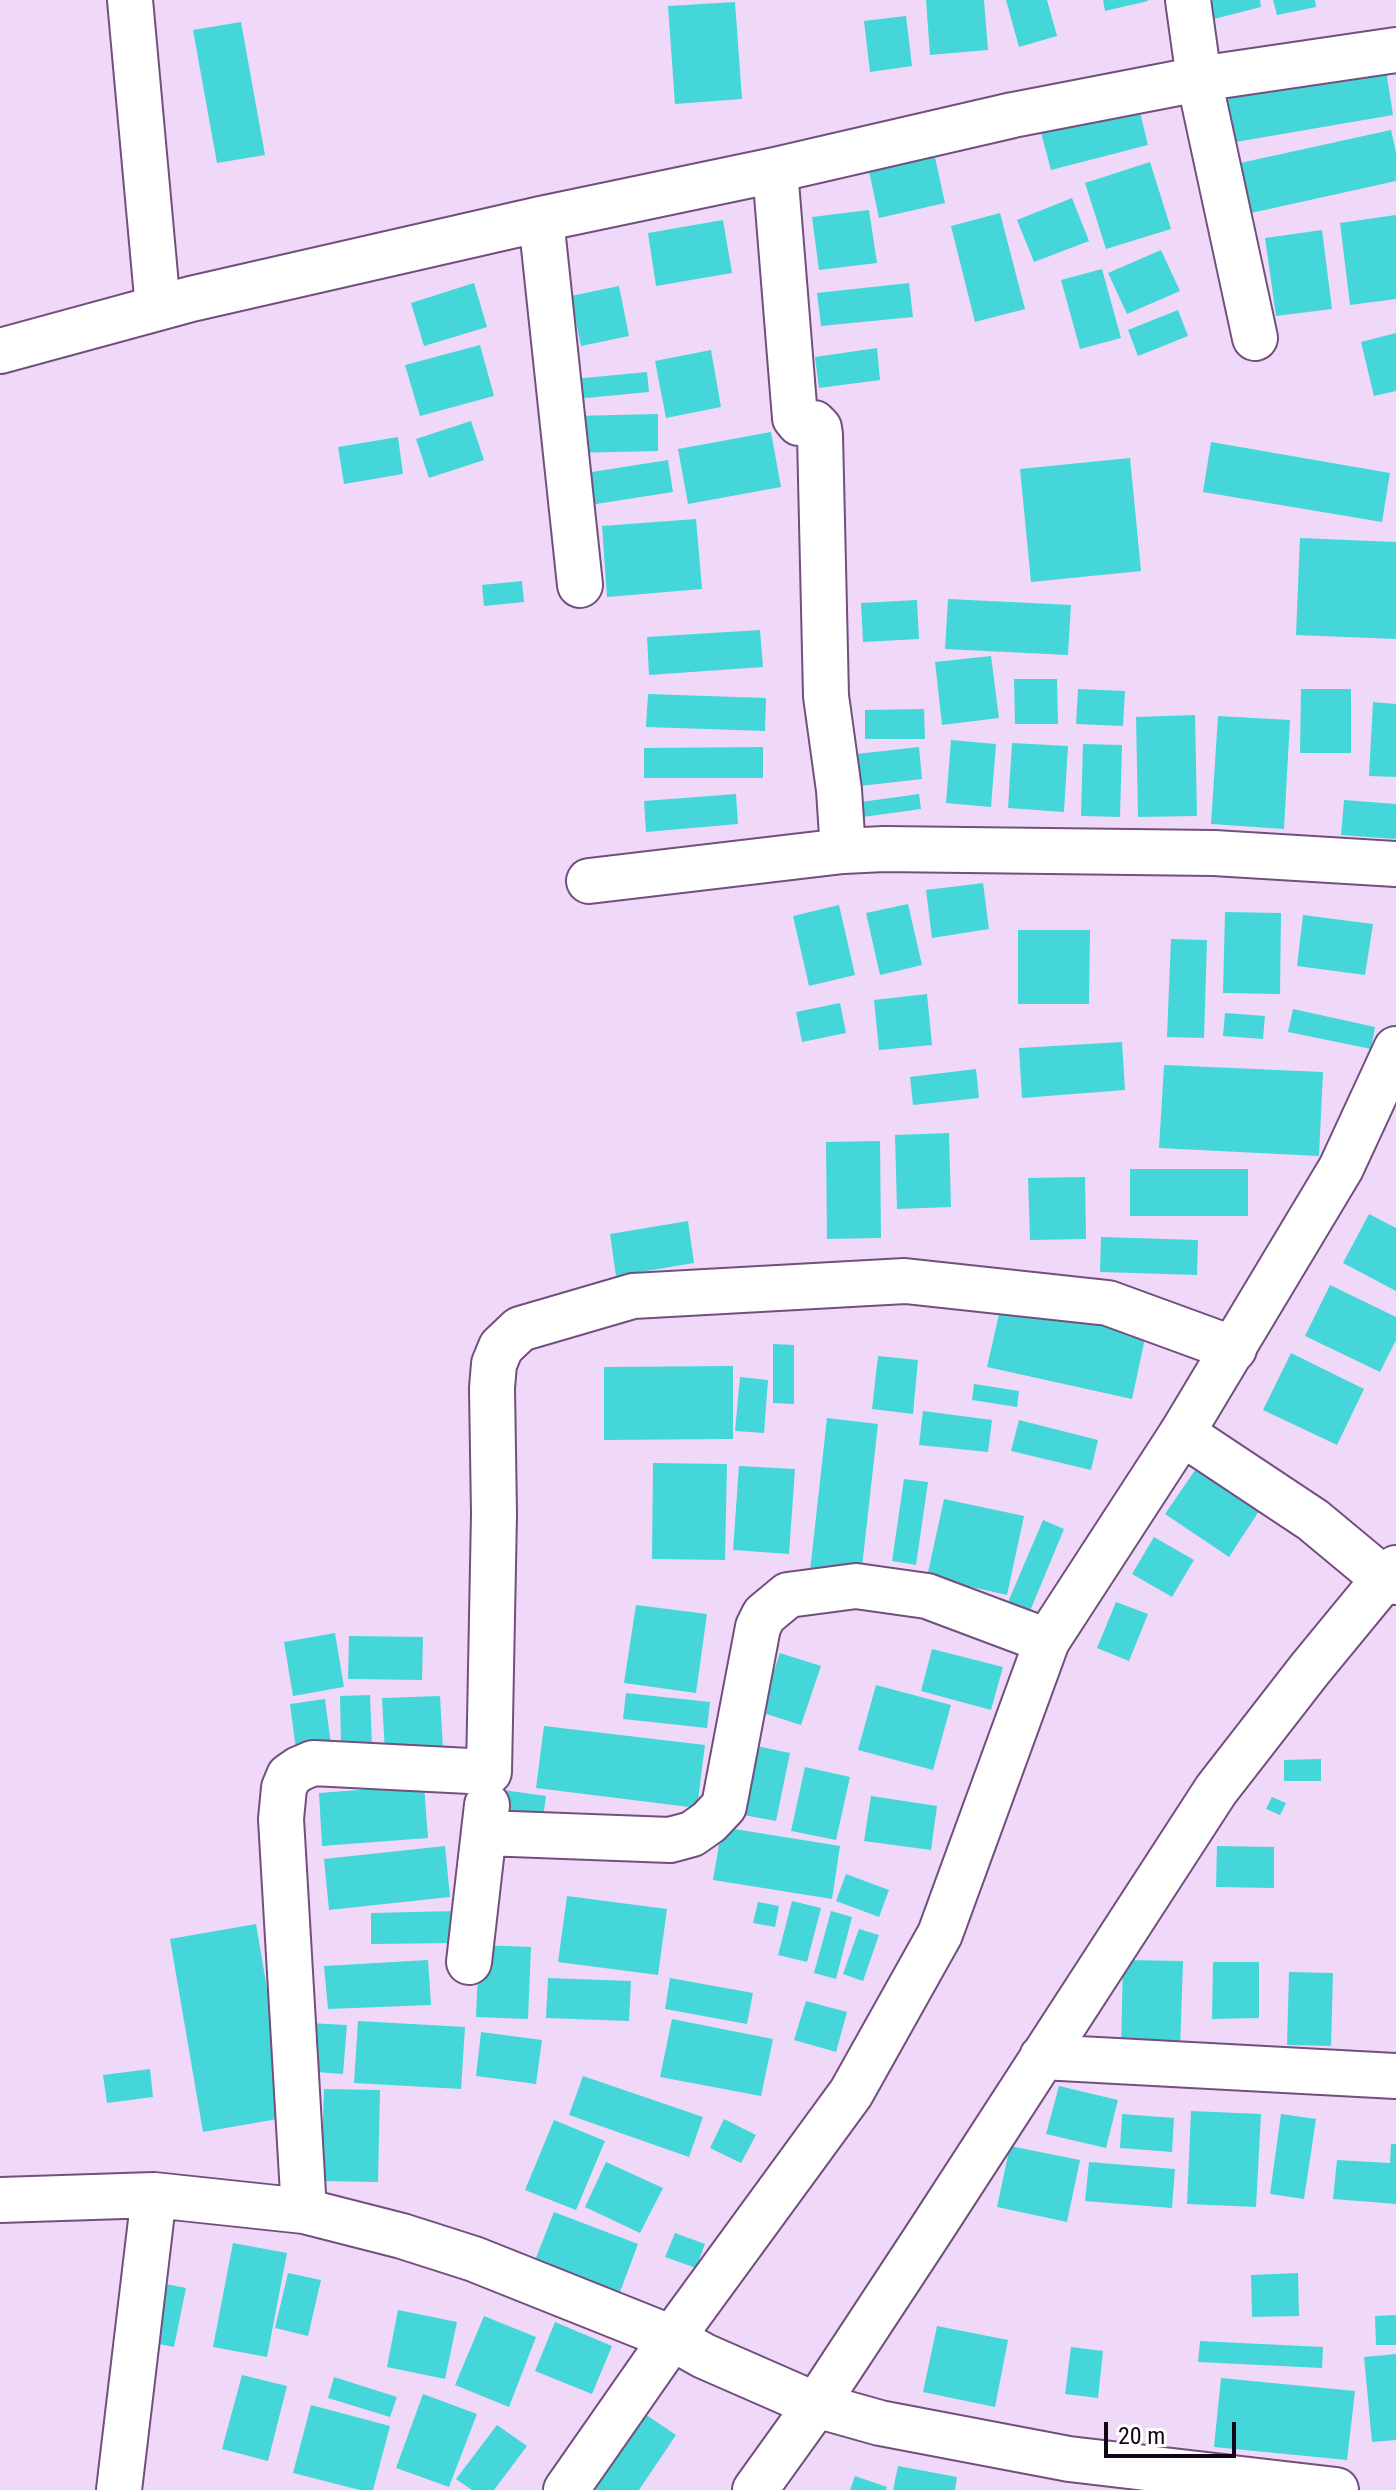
<!DOCTYPE html>
<html>
<head>
<meta charset="utf-8">
<style>
  body { margin:0 }
  #map { position:relative; width:1396px; height:2490px; overflow:hidden; background:#f0d8f8; font-family:"Roboto Condensed",sans-serif }
  canvas { display:block }
  .scale { position:absolute; left:1104px; top:2422px; width:132px; height:36px; box-sizing:border-box; border:4px solid #120517; border-top:0; padding-left:10px; font-size:24px; line-height:28px; white-space:nowrap; color:#120517; -webkit-text-stroke:6px #fff; paint-order:stroke }
</style>
</head>
<body>
<div id="map">
<canvas width="1396" height="2490"></canvas>
<div class="scale">20 m</div>
</div>
<script>
const ctx = document.querySelector('canvas').getContext('2d');
ctx.lineJoin = 'round';
function fillPath(path, color) { ctx.fillStyle = color; ctx.fill(path, 'evenodd'); }
const shape = rows => new Path2D(rows.map(r => 'M' + r).join(''));
function stroke(path, color, width, dash) { ctx.strokeStyle = color; ctx.lineWidth = width; ctx.lineCap = dash ? 'butt' : 'round'; ctx.setLineDash(dash || []); ctx.stroke(path); }
const building = shape([
  [926,0,984,0,988,50,930,55],
  [1006,0,1047,0,1057,36,1019,47],
  [1103,0,1148,0,1148,1,1105,11],
  [1210,0,1260,0,1261,7,1214,19],
  [1273,0,1315,0,1316,7,1277,15],
  [735,2,742,99,675,104,668,6],
  [906,16,912,66,870,72,864,21],
  [241,22,265,155,217,163,193,30],
  [1384,57,1393,115,1224,144,1214,86],
  [1137,100,1148,145,1051,170,1039,125],
  [1391,130,1396,152,1396,181,1242,215,1231,165],
  [933,148,945,203,879,218,867,162],
  [1150,162,1171,229,1106,249,1085,183],
  [1072,198,1089,241,1034,262,1017,220],
  [869,210,877,263,819,270,812,217],
  [1000,213,1025,309,975,322,951,226],
  [1396,215,1396,299,1350,305,1340,223],
  [723,220,732,273,656,286,648,233],
  [1322,230,1332,309,1276,316,1265,238],
  [1161,250,1180,291,1127,314,1108,273],
  [1102,269,1121,338,1080,349,1061,280],
  [474,283,487,327,424,346,411,303],
  [909,283,913,317,821,326,817,293],
  [619,286,629,336,581,346,571,296],
  [1178,310,1188,336,1138,356,1128,330],
  [1396,333,1396,391,1374,396,1361,342],
  [480,345,494,396,420,416,405,365],
  [877,348,880,380,819,388,815,357],
  [711,350,721,407,666,418,655,361],
  [647,372,649,392,565,400,563,380],
  [658,414,658,451,572,453,572,416],
  [471,421,484,460,429,478,416,439],
  [771,432,781,487,688,504,678,449],
  [398,437,403,474,344,484,338,447],
  [1211,442,1390,473,1382,522,1203,492],
  [1130,458,1141,571,1031,582,1020,469],
  [668,460,673,492,577,507,573,475],
  [696,519,702,589,607,597,602,526],
  [1300,538,1396,542,1396,639,1296,635],
  [522,581,524,602,484,606,482,585],
  [948,599,1071,605,1068,655,945,649],
  [917,600,919,639,863,642,861,603],
  [760,630,763,667,649,675,647,637],
  [991,656,999,718,942,725,935,662],
  [1014,679,1057,679,1058,724,1015,724],
  [1078,689,1125,691,1123,726,1076,724],
  [1301,689,1351,689,1351,753,1300,753],
  [648,694,766,698,765,731,646,727],
  [1373,702,1396,704,1396,777,1369,776],
  [924,709,925,739,865,739,865,710],
  [1195,715,1197,816,1138,817,1136,717],
  [1218,716,1290,720,1284,829,1211,824],
  [951,740,996,744,991,807,946,803],
  [1012,743,1068,746,1064,812,1008,808],
  [1083,744,1122,745,1120,817,1081,816],
  [763,747,763,778,644,778,644,748],
  [919,747,922,779,860,786,857,754],
  [736,794,738,824,646,832,644,801],
  [919,794,921,809,863,817,861,802],
  [1344,800,1396,804,1396,839,1341,835],
  [983,883,989,929,932,938,926,890],
  [908,904,922,965,880,975,866,913],
  [839,905,855,975,809,986,793,916],
  [1225,912,1281,913,1280,994,1223,993],
  [1303,915,1373,924,1365,975,1297,966],
  [1018,930,1090,930,1089,1004,1018,1004],
  [1171,939,1207,940,1204,1038,1167,1037],
  [927,994,932,1045,879,1050,874,1000],
  [840,1003,846,1033,802,1042,796,1012],
  [1293,1009,1375,1027,1371,1049,1288,1032],
  [1225,1013,1265,1016,1263,1039,1223,1036],
  [1122,1042,1125,1090,1022,1098,1019,1048],
  [1164,1065,1323,1072,1319,1156,1159,1148],
  [976,1069,979,1098,913,1105,910,1077],
  [949,1133,951,1207,897,1209,895,1135],
  [880,1141,881,1238,827,1239,826,1142],
  [1130,1169,1248,1169,1248,1216,1130,1216],
  [1085,1177,1086,1239,1030,1240,1028,1178],
  [1369,1214,1396,1228,1396,1291,1343,1263],
  [688,1221,694,1263,616,1276,610,1234],
  [1101,1237,1198,1240,1197,1275,1100,1272],
  [1330,1285,1396,1317,1396,1340,1380,1372,1305,1336],
  [1003,1297,1147,1329,1132,1399,987,1367],
  [773,1344,794,1345,794,1404,773,1403],
  [1291,1353,1364,1389,1337,1445,1263,1410],
  [878,1356,918,1360,913,1414,872,1409],
  [733,1366,733,1439,604,1440,604,1367],
  [740,1377,768,1380,764,1433,735,1431],
  [974,1384,1019,1391,1017,1407,972,1400],
  [923,1411,992,1420,988,1452,919,1445],
  [827,1418,878,1424,861,1576,810,1571],
  [1019,1420,1098,1440,1091,1470,1011,1451],
  [653,1463,727,1464,725,1560,652,1559],
  [1200,1463,1263,1505,1229,1557,1165,1514],
  [739,1466,795,1469,789,1554,733,1550],
  [904,1479,928,1482,916,1565,892,1561],
  [944,1499,1024,1516,1007,1595,927,1577],
  [1043,1520,1064,1529,1028,1616,1006,1607],
  [1154,1537,1194,1560,1172,1597,1132,1574],
  [1116,1602,1148,1614,1129,1661,1097,1648],
  [636,1605,707,1614,696,1693,624,1683],
  [335,1633,344,1687,293,1696,284,1642],
  [349,1636,423,1637,422,1680,348,1679],
  [932,1649,1003,1667,991,1710,921,1691],
  [780,1653,821,1666,801,1725,760,1712],
  [876,1685,951,1705,933,1770,858,1750],
  [626,1693,710,1702,707,1728,623,1719],
  [370,1695,372,1746,341,1747,340,1696],
  [440,1696,443,1749,385,1753,382,1698],
  [325,1699,332,1752,297,1757,290,1704],
  [544,1726,705,1745,697,1808,536,1788],
  [752,1745,790,1753,776,1821,738,1814],
  [1321,1759,1321,1781,1284,1781,1284,1760],
  [805,1767,850,1777,836,1840,791,1831],
  [424,1785,428,1838,322,1846,319,1793],
  [503,1790,546,1796,542,1825,498,1819],
  [871,1796,937,1806,931,1850,864,1841],
  [1272,1797,1286,1803,1280,1815,1266,1809],
  [722,1827,840,1846,832,1899,713,1880],
  [445,1846,450,1897,329,1910,324,1859],
  [1217,1846,1274,1847,1274,1888,1216,1887],
  [846,1874,889,1890,879,1917,836,1901],
  [567,1896,667,1909,658,1975,558,1962],
  [792,1901,821,1908,807,1962,778,1955],
  [758,1902,779,1906,775,1927,753,1923],
  [455,1911,456,1943,371,1944,371,1913],
  [831,1911,852,1917,836,1979,814,1973],
  [256,1924,289,2117,203,2132,170,1939],
  [859,1929,879,1935,863,1981,843,1974],
  [479,1945,531,1947,528,2019,476,2017],
  [428,1960,431,2005,328,2009,324,1966],
  [1123,1960,1183,1961,1180,2050,1121,2049],
  [1213,1962,1259,1962,1259,2018,1212,2019],
  [1289,1972,1333,1973,1331,2046,1287,2045],
  [548,1978,631,1981,629,2021,546,2018],
  [670,1978,753,1993,747,2024,665,2009],
  [806,2001,847,2012,836,2052,794,2040],
  [672,2019,773,2039,761,2096,660,2077],
  [358,2021,465,2027,461,2089,354,2083],
  [308,2023,347,2025,343,2074,304,2071],
  [481,2032,542,2040,536,2084,476,2076],
  [150,2069,153,2097,107,2103,103,2075],
  [583,2076,703,2117,689,2157,569,2115],
  [1059,2086,1118,2100,1106,2148,1046,2134],
  [324,2089,380,2090,378,2182,321,2181],
  [1191,2111,1261,2114,1256,2207,1187,2204],
  [1122,2114,1174,2118,1172,2152,1120,2148],
  [1281,2114,1316,2119,1304,2199,1270,2194],
  [724,2119,756,2135,741,2163,710,2148],
  [554,2120,605,2141,576,2210,525,2190],
  [1391,2144,1396,2144,1396,2204,1333,2199,1337,2160,1390,2163],
  [1010,2146,1080,2160,1067,2222,997,2207],
  [606,2162,663,2188,640,2233,585,2207],
  [1089,2162,1175,2169,1172,2208,1085,2201],
  [554,2212,638,2244,617,2300,532,2268],
  [675,2233,705,2244,696,2268,665,2257],
  [233,2243,287,2253,267,2357,213,2347],
  [288,2273,321,2280,308,2336,275,2328],
  [1298,2273,1299,2316,1252,2317,1251,2275],
  [156,2282,186,2288,174,2347,144,2341],
  [398,2310,457,2322,445,2379,387,2367],
  [1396,2315,1396,2345,1376,2345,1375,2316],
  [484,2316,536,2337,509,2407,455,2385],
  [555,2322,612,2346,592,2394,535,2371],
  [937,2326,1008,2340,995,2407,923,2392],
  [1200,2341,1323,2347,1322,2368,1198,2362],
  [1071,2347,1103,2351,1098,2398,1065,2394],
  [1396,2354,1396,2440,1372,2442,1364,2357],
  [242,2375,287,2386,268,2461,222,2449],
  [334,2377,397,2397,390,2417,328,2398],
  [1221,2378,1355,2391,1347,2460,1214,2447],
  [423,2394,477,2414,449,2487,396,2468],
  [311,2405,390,2426,373,2490,360,2490,293,2473],
  [645,2414,676,2435,639,2490,595,2490],
  [497,2425,527,2446,494,2490,472,2490,456,2479],
  [898,2466,957,2477,955,2490,893,2490],
  [855,2476,887,2487,886,2490,850,2490]
]);
const minor = shape([
  [130,0,158,308],
  [1188,0,1199,79,1255,338],
  [775,170,795,418,799,423,814,423,819,428,820,435,826,696,839,790,843,851,884,849,1214,853,1396,864],
  [541,219,580,585],
  [0,351,191,299,541,219,775,170,1013,115,1199,79,1396,50],
  [589,881,843,851],
  [1182,1433,1313,1520,1384,1579,1396,1582],
  [485,1833,670,1840,692,1834,709,1822,724,1806,758,1627,764,1615,788,1595,856,1586,927,1596,1047,1641],
  [469,1962,487,1805],
  [1042,2057,1396,2076],
  [0,2200,154,2195,304,2211,402,2236,474,2259,672,2338,704,2356,816,2405,880,2423,1069,2459,1336,2490],
  [304,2211,281,1819,284,1788,289,1776,299,1769,313,1763,489,1772,494,1514,492,1388,494,1364,501,1347,520,1329,633,1296,905,1281,1108,1303,1234,1349],
  [119,2490,154,2195],
  [755,2490,816,2405,929,2233,1216,1790,1310,1669,1384,1579,1396,1568]
]);
const secondary = shape([
  [566,2490,672,2338,851,2093,940,1934,1047,1641,1182,1433,1341,1168,1396,1049]
]);
fillPath(building, '#45d6da');
stroke(minor, '#724f7e', 48);
stroke(secondary, '#724f7e', 48);
stroke(minor, '#fff', 44);
stroke(secondary, '#fff', 44);
</script>
</body>
</html>
